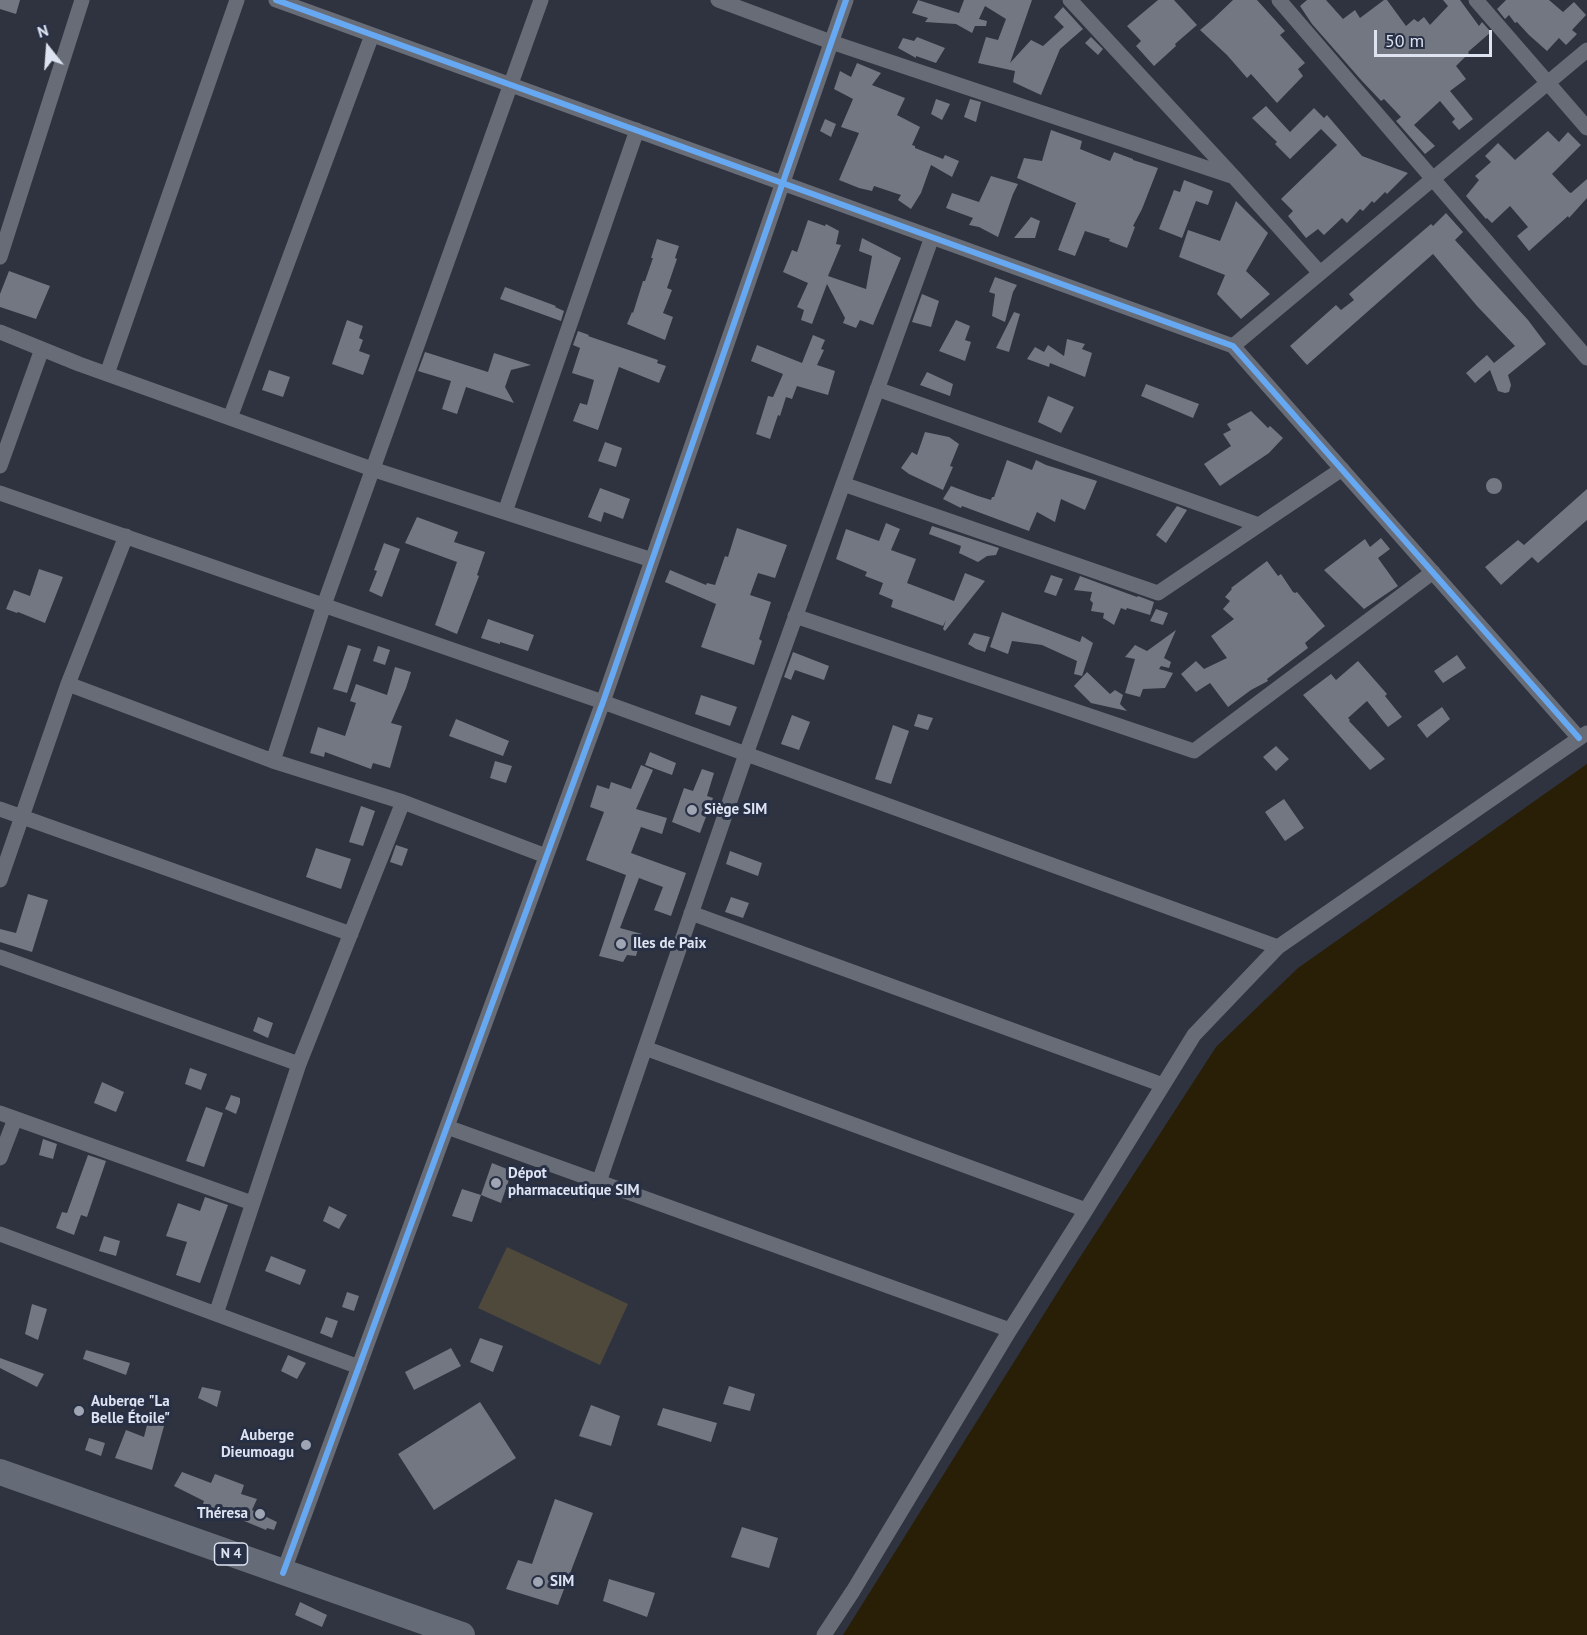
<!DOCTYPE html>
<html>
<head>
<meta charset="utf-8">
<style>
  body { margin:0 }
  #map { position:relative; width:1587px; height:1635px; overflow:hidden; background:#2e333f; font-family:"PT Sans",sans-serif }
  canvas { display:block }
  .north { position:absolute; left:18px; top:18px; width:60px; height:60px; -webkit-text-stroke:4px #283045; paint-order:stroke; rotate:343deg; font-size:16px; font-weight:700; line-height:24px; text-align:center; color:#dde3f1 }
  .north::after { content:''; display:block; margin:auto; width:21px; height:27px; background:#dde3f1; clip-path:polygon(50% 0,100% 100%,50% 72%,0 100%) }
  .scale { position:absolute; left:1374px; top:30px; width:118px; height:27px; box-sizing:border-box; border:3px solid #dde3f1; border-top:0; padding-left:8px; font-size:18px; line-height:21px; white-space:nowrap; color:#dde3f1; -webkit-text-stroke:4px #283045; paint-order:stroke }
</style>
</head>
<body>
<div id="map">
<canvas width="1587" height="1635"></canvas>
<div class="north">N</div>
<div class="scale">50 m</div>
</div>
<script>
const ctx = document.querySelector('canvas').getContext('2d');
ctx.lineJoin = 'round';
function fillPath(path, color) { ctx.fillStyle = color; ctx.fill(path, 'evenodd'); }
const shape = rows => new Path2D(rows.map(r => 'M' + r).join(''));
function stroke(path, color, width, dash) { ctx.strokeStyle = color; ctx.lineWidth = width; ctx.lineCap = dash ? 'butt' : 'round'; ctx.setLineDash(dash || []); ctx.stroke(path); }
function drawText(font, color, halo, rows, align = 'center') {
  ctx.font = font + ' "PT Sans",sans-serif'; ctx.lineWidth = 6; ctx.setLineDash([]); ctx.textBaseline = 'middle'; ctx.strokeStyle = halo; ctx.fillStyle = color; for (const [text, x, y, turn = 0] of rows) {
    ctx.save(); ctx.translate(x, y); ctx.rotate((+turn || 0) * Math.PI / 180); ctx.textAlign = isNaN(turn) ? turn : align; if (halo) ctx.strokeText(text, 0, 0); ctx.fillText(text, 0, 0); ctx.restore();
  }
}
const green = shape([
  [507,1247,628,1304,600,1365,478,1308]
]);
const water = shape([
  [1587,764,1587,1635,843,1635,1064,1282,1216,1047,1298,968]
]);
const building = shape([
  [0,0,20,0,16,14,0,9],
  [918,0,959,13,964,0,1032,0,1010,63,1031,40,1043,46,1064,27,1054,17,1063,7,1083,29,1060,49,1041,95,1013,82,1015,71,978,63,986,37,998,40,1006,19,985,6,979,19,987,21,986,26,975,26,972,33,956,24,925,22,928,18,912,13],
  [1158,0,1174,0,1197,25,1175,44,1176,46,1154,66,1136,46,1141,41,1127,26],
  [1233,0,1257,0,1285,31,1280,35,1305,63,1298,69,1303,76,1277,103,1251,74,1247,78,1227,55,1200,30,1213,19],
  [1307,0,1326,0,1343,19,1355,10,1360,18,1384,0,1387,0,1406,26,1414,19,1418,22,1424,17,1430,25,1448,6,1443,0,1460,0,1479,26,1482,22,1491,32,1468,52,1469,53,1456,66,1466,79,1450,91,1473,119,1459,130,1452,122,1455,119,1440,101,1414,125,1435,146,1425,154,1396,121,1401,117,1384,99,1381,101,1362,81,1312,24,1300,6],
  [1506,0,1549,0,1563,12,1574,2,1586,15,1572,30,1577,34,1566,45,1559,38,1547,51,1529,35,1517,22,1515,23,1509,15,1505,19,1497,9],
  [917,37,945,48,936,63,916,56,916,58,898,48,903,38,914,41],
  [1091,37,1103,49,1098,55,1085,43],
  [857,63,881,73,872,85,905,98,897,115,920,127,912,145,915,146,915,148,943,159,945,155,959,161,952,177,931,165,921,193,911,209,898,200,901,195,874,186,872,191,859,188,839,180,859,133,841,127,853,99,834,89,840,71,851,77],
  [936,99,950,104,942,120,931,114],
  [970,99,981,102,976,122,964,117],
  [1266,106,1290,132,1314,108,1324,118,1327,115,1362,156,1408,173,1387,194,1385,192,1374,203,1372,201,1363,211,1360,209,1347,223,1342,218,1324,235,1318,229,1306,238,1288,216,1293,211,1281,199,1337,145,1321,129,1290,159,1275,144,1277,142,1252,118],
  [825,119,836,124,831,137,820,131],
  [1051,130,1082,141,1080,149,1110,161,1114,152,1133,159,1133,160,1158,168,1142,209,1133,226,1135,227,1127,248,1109,241,1110,239,1085,231,1075,256,1058,250,1076,203,1017,178,1024,158,1042,161],
  [1548,131,1559,142,1568,132,1581,145,1552,174,1569,192,1571,193,1587,179,1587,198,1569,218,1568,216,1529,251,1517,236,1528,227,1510,206,1492,223,1487,218,1486,219,1466,196,1479,180,1475,176,1491,162,1485,156,1498,143,1515,160],
  [991,176,1018,184,1013,194,998,237,979,227,969,225,973,218,946,208,952,193,979,202],
  [1184,180,1213,191,1208,205,1196,201,1182,238,1159,229,1174,190,1180,192],
  [1236,201,1268,233,1246,271,1270,294,1241,319,1217,294,1225,275,1179,257,1188,230,1220,241],
  [1446,213,1463,232,1455,240,1528,320,1546,344,1508,375,1511,385,1509,392,1505,393,1498,391,1490,370,1475,383,1466,373,1487,355,1494,363,1515,346,1477,306,1433,254,1307,365,1290,346,1336,305,1341,310,1354,300,1349,294,1431,224,1433,226],
  [1031,217,1040,221,1035,238,1014,238],
  [808,220,825,226,826,224,839,231,836,244,841,245,828,276,866,289,872,256,859,251,862,238,901,258,873,325,860,320,856,328,843,323,845,318,827,284,812,324,801,320,804,310,797,307,808,283,783,272,792,250,797,252],
  [657,239,679,246,675,258,677,259,667,288,672,290,663,313,673,317,665,340,627,324,632,312,633,313,643,281,645,281,653,258,651,258],
  [9,271,50,286,36,319,0,307,0,294],
  [995,277,1017,285,1013,292,1005,322,992,316,995,294,989,292],
  [505,287,556,306,555,307,564,311,561,321,500,299],
  [922,294,939,301,931,327,912,322],
  [1014,312,1020,314,1009,352,996,348],
  [347,320,363,326,359,338,363,340,359,351,370,355,363,375,332,364],
  [956,320,970,326,965,340,971,342,965,361,939,351],
  [578,331,589,335,588,336,658,360,657,363,666,366,659,383,619,367,598,430,573,421,580,403,587,405,594,380,572,373,580,348,573,345],
  [813,335,825,340,821,349,824,350,817,365,835,371,828,395,797,386,792,399,786,397,780,416,778,415,770,439,756,434,768,396,773,397,783,374,751,361,757,345,802,363],
  [1067,339,1085,344,1082,349,1092,353,1085,377,1050,363,1049,367,1027,359,1035,347,1044,352,1048,345,1064,356],
  [425,352,488,372,494,353,531,365,511,370,505,387,514,403,466,387,457,414,442,409,451,381,418,371],
  [269,370,290,377,283,397,262,390],
  [927,372,953,384,950,396,920,385],
  [1146,384,1199,404,1193,418,1141,396],
  [1048,396,1074,407,1061,433,1038,422],
  [1251,411,1268,428,1270,426,1283,438,1269,453,1220,486,1204,464,1231,446,1223,434,1231,430,1227,424],
  [925,432,949,437,959,444,950,466,953,467,943,490,909,474,901,468,912,452,917,455],
  [605,442,622,448,616,467,598,461],
  [1007,460,1032,470,1036,460,1046,465,1097,481,1085,510,1061,499,1055,522,1037,512,1029,531,962,506,961,508,943,499,951,486,978,496,991,500,992,497,994,497],
  '1486 486a8 8 0 1 1 16 0a8 8 0 1 1-16 0Z',
  [600,488,630,499,623,519,604,512,601,522,588,517],
  [1587,489,1587,520,1538,563,1532,557,1501,585,1485,567,1518,540,1524,545],
  [1177,506,1187,510,1166,543,1156,535],
  [417,517,458,532,454,542,485,552,477,575,479,576,457,634,435,625,457,562,405,543],
  [886,523,900,529,891,550,916,559,907,583,954,601,965,573,985,581,945,631,943,629,946,620,943,626,891,607,893,600,879,594,883,583,865,576,867,572,836,559,846,529,879,541],
  [932,526,999,548,996,555,987,556,978,562,959,553,961,546,929,534],
  [737,528,787,545,775,578,758,573,750,595,771,602,759,639,762,641,754,665,701,647,716,604,665,582,670,570,706,585,707,583,715,585,725,556,728,557],
  [1381,538,1390,549,1378,558,1398,586,1364,609,1324,570,1365,539,1370,547],
  [384,543,400,549,382,597,369,591,377,571,374,570],
  [1267,561,1278,576,1281,574,1293,592,1295,593,1297,592,1325,626,1305,643,1308,648,1267,679,1268,681,1251,690,1228,707,1210,683,1196,692,1181,674,1196,661,1204,669,1227,658,1211,636,1234,619,1223,609,1230,601,1225,597,1232,589,1231,588],
  [39,569,63,577,45,623,18,612,17,613,6,609,14,590,30,596],
  [1051,575,1063,579,1056,596,1044,592],
  [1080,576,1137,597,1138,596,1154,602,1150,615,1127,608,1126,610,1121,608,1114,625,1103,618,1104,613,1091,611,1093,603,1090,600,1092,592,1074,590],
  [1156,609,1168,613,1163,625,1150,621],
  [1002,612,1080,642,1082,636,1093,643,1082,676,1074,674,1077,661,1042,645,1012,641,1008,654,990,647],
  [488,619,534,635,528,651,500,642,500,644,481,638],
  [1176,630,1164,658,1171,662,1169,668,1161,666,1159,669,1173,673,1165,688,1143,689,1140,697,1125,693,1135,659,1125,657,1135,645,1147,651],
  [974,633,990,637,985,652,976,649,968,644],
  [348,645,361,649,347,693,333,689],
  [378,646,390,650,385,665,373,661],
  [793,652,829,666,824,680,795,670,791,680,784,677],
  [1457,655,1466,668,1443,683,1434,671],
  [1358,661,1387,694,1385,696,1402,717,1388,727,1367,701,1348,718,1350,720,1349,721,1385,759,1370,770,1303,695,1331,674,1336,680],
  [395,667,411,672,406,688,391,723,402,726,390,768,373,763,371,769,325,752,324,757,310,753,318,727,345,736,356,703,350,701,356,684,387,695],
  [1087,672,1110,694,1115,690,1123,695,1120,704,1127,711,1091,703,1074,686],
  [701,695,737,707,730,726,695,714],
  [1442,707,1450,719,1427,738,1417,725],
  [918,714,933,718,928,730,914,726],
  [792,715,810,722,799,750,781,744],
  [456,719,509,741,503,756,449,736],
  [893,725,909,731,891,784,875,779],
  [1276,746,1289,759,1276,771,1263,757],
  [650,752,676,763,672,775,645,765],
  [495,761,512,766,506,783,490,778],
  [641,765,653,770,636,809,667,818,662,834,641,827,631,853,686,873,671,916,654,910,663,887,639,878,620,928,642,934,636,956,627,955,623,962,599,956,626,875,586,860,604,812,590,807,597,785,609,789,611,782,631,789],
  [702,769,714,773,707,796,713,798,700,833,672,822,684,788,693,791],
  [1284,799,1304,828,1285,841,1265,812],
  [361,806,375,811,363,846,349,842],
  [396,845,408,849,402,866,390,862],
  [316,848,351,859,341,889,306,877],
  [730,851,762,863,758,876,726,864],
  [28,894,48,900,32,952,0,942,0,929,16,933],
  [731,897,749,903,743,918,725,912],
  [258,1017,273,1023,268,1038,253,1031],
  [190,1068,207,1074,201,1090,185,1084],
  [102,1082,124,1092,116,1112,94,1103],
  [231,1095,240,1098,240,1103,236,1114,225,1109],
  [206,1107,223,1113,204,1167,186,1161],
  [43,1139,57,1144,53,1159,39,1155],
  [88,1155,106,1161,87,1217,81,1215,74,1235,56,1228,62,1212,67,1213],
  [492,1163,512,1171,501,1203,481,1195],
  [462,1189,481,1195,472,1222,452,1216],
  [205,1197,228,1205,200,1283,176,1275,187,1242,166,1236,178,1203,200,1211],
  [329,1206,347,1215,339,1229,323,1221],
  [104,1236,120,1241,116,1256,99,1251],
  [271,1256,306,1270,300,1285,265,1271],
  [347,1292,359,1296,354,1311,342,1307],
  [32,1304,47,1309,38,1340,25,1334],
  [326,1317,338,1321,332,1338,320,1333],
  [480,1338,503,1346,493,1372,470,1362],
  [451,1348,461,1366,414,1390,405,1372],
  [86,1350,130,1363,126,1375,83,1359],
  [288,1355,306,1363,297,1379,281,1371],
  [0,1358,44,1374,37,1387,0,1368],
  [729,1386,755,1394,750,1411,723,1404],
  [202,1387,221,1391,217,1407,198,1398],
  [480,1402,516,1458,434,1510,398,1454],
  [591,1405,620,1416,611,1446,579,1436],
  [663,1408,717,1423,711,1442,657,1425],
  [148,1421,164,1426,152,1470,115,1458,126,1430,144,1437],
  [89,1438,105,1443,101,1456,85,1450],
  [182,1472,211,1483,215,1474,244,1485,241,1494,257,1499,252,1510,277,1522,274,1530,267,1528,266,1530,203,1504,204,1501,174,1486],
  [555,1499,593,1513,558,1605,506,1589,518,1560,532,1564],
  [742,1527,778,1538,769,1568,731,1557],
  [609,1579,655,1593,647,1617,603,1601],
  [300,1602,327,1615,322,1627,295,1615]
]);
const minor = shape([
  [276,0,1233,346,1579,738],
  [718,0,831,42,1234,177],
  [1070,0,1234,177,1320,273],
  [1279,0,1587,358],
  [1476,0,1587,128],
  [0,257,82,0],
  [0,332,79,364,372,469,652,560],
  [1233,346,1587,50],
  [107,374,237,0],
  [877,389,1259,525],
  [230,418,372,35],
  [0,466,42,349],
  [843,484,1158,593,1342,469],
  [0,493,603,702,1278,947],
  [505,512,637,130],
  [795,616,1194,751,1433,572],
  [68,684,273,761,403,802,546,856],
  [273,761,324,605,541,0],
  [0,809,351,934],
  [0,880,68,684,126,536],
  [691,913,1163,1085],
  [0,957,299,1064],
  [645,1048,1086,1210],
  [0,1113,252,1203],
  [447,1127,1010,1330],
  [0,1158,15,1119],
  [599,1182,746,754,932,237],
  [0,1234,359,1367],
  [216,1314,299,1064,403,802],
  [283,1573,603,702,846,0],
  [824,1635,853,1591,1010,1330,1086,1210,1194,1035,1278,947,1587,733]
]);
const trunk = shape([
  [0,1472,462,1635]
]);
const cycleway = shape([
  [276,0,1233,346,1579,738],
  [283,1573,603,702,846,0]
]);
const markers = [
  [692,810,6,"#a0a5b3"],
  [621,944,6,"#a0a5b3"],
  [496,1183,6,"#a0a5b3"],
  [79,1411,6,"#a0a5b3"],
  [306,1445,6,"#a0a5b3"],
  [260,1514,6,"#a0a5b3"],
  [538,1582,6,"#a0a5b3"]
];
const shields = [
  [231,1554,33]
];
const shieldNames = [
  ["N 4",231,1554]
];
const poiNames = [
  ["Siège SIM",704,810],
  ["Iles de Paix",633,944],
  ["Dépot",508,1174],
  ["pharmaceutique SIM",508,1191],
  ["Auberge \"La",91,1402],
  ["Belle Étoile\"",91,1419],
  ["Auberge",294,1436,"right"],
  ["Dieumoagu",294,1453,"right"],
  ["Théresa",248,1514,"right"],
  ["SIM",550,1582]
];
fillPath(green, '#4f493c');
fillPath(water, '#291f07');
fillPath(building, '#737782');
stroke(minor, '#676c76', 15);
stroke(trunk, '#666b78', 26);
stroke(cycleway, '#66a8f1', 6);
for (const [x, y, r, color] of markers) { const dot = new Path2D(); dot.arc(x, y, r, 0, 2 * Math.PI); ctx.fillStyle = color; ctx.fill(dot); stroke(dot, '#283045', 2); }
for (const [x, y, w] of shields) { const box = new Path2D(); box.roundRect(x - w / 2, y - 11, w, 22, 4.5); ctx.fillStyle = '#283045'; ctx.fill(box); stroke(box, '#dde3f1', 1.5); }
drawText('bold 14px', '#dde3f1', null, shieldNames);
drawText('bold 15px', '#dde3f1', '#283045', poiNames, 'left');
</script>
</body>
</html>
